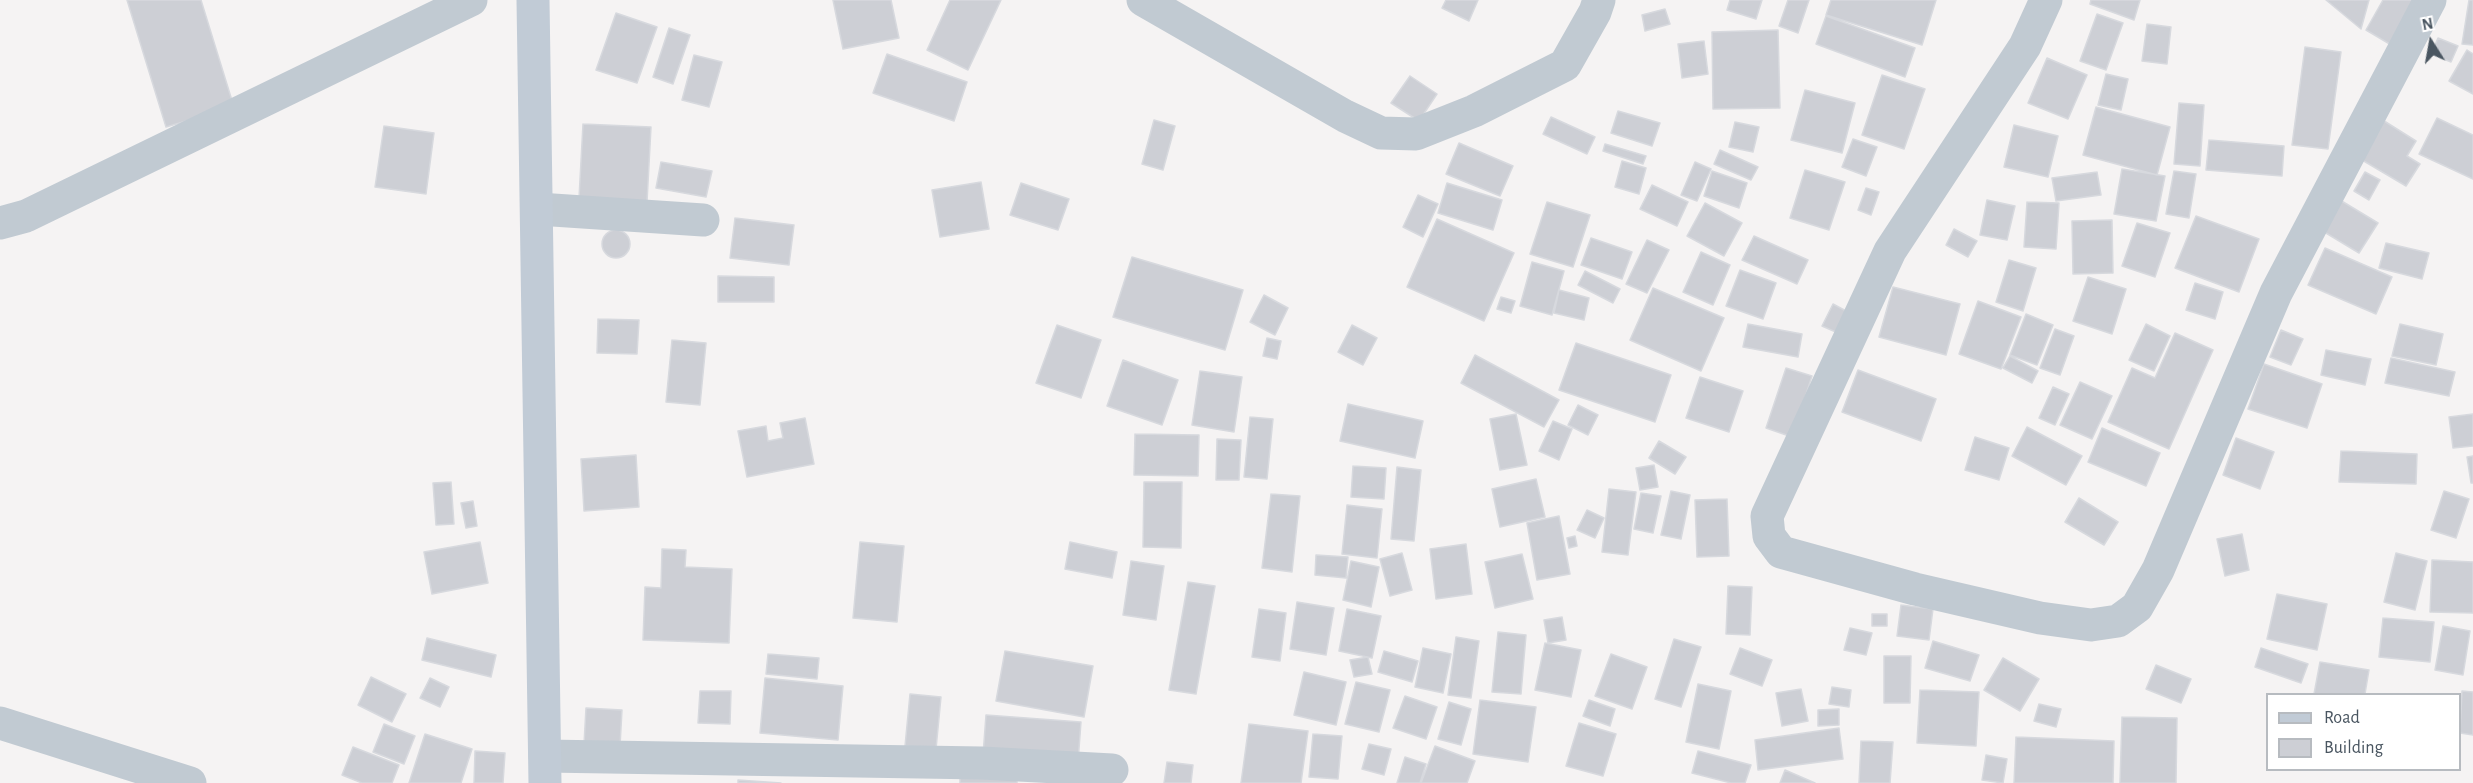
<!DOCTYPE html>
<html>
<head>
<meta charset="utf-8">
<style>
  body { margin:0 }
  #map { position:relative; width:2473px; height:783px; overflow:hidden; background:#f5f3f3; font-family:"Alegreya Sans",sans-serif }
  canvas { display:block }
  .legend { position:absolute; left:2266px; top:693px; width:195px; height:78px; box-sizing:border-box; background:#fff; border:2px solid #b7bbc0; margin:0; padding:8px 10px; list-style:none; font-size:18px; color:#4a5661 }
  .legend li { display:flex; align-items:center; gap:12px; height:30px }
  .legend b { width:30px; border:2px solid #b7bbc0 }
  .north { position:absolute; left:2401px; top:12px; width:60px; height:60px; -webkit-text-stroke:4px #fff; paint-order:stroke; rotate:349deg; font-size:16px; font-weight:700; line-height:24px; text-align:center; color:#4a5661 }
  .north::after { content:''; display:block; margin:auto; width:21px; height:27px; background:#4a5661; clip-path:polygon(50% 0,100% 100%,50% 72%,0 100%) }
</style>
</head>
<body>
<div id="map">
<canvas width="2473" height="783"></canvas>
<ul class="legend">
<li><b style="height:8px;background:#c1cbd6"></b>Road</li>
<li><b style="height:16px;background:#cdcfd5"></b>Building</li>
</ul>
<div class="north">N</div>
</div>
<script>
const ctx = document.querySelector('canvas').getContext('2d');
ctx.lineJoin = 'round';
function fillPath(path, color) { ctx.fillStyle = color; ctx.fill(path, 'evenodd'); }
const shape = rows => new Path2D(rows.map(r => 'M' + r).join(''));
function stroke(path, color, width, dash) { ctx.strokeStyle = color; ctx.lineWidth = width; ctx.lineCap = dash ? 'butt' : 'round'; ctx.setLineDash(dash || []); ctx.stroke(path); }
const building = shape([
  [127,0,201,0,234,107,166,127,127,0],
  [833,0,891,0,899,38,843,49,833,0],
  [950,0,1001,0,968,70,927,50,950,0],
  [1446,0,1478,0,1469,21,1442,8,1446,0],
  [1730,0,1762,0,1756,19,1727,10,1730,0],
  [1788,0,1809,0,1798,33,1779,26,1788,0],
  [1831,0,1936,0,1922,45,1826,15,1831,0],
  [2091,0,2140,0,2134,20,2090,4,2091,0],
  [2326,0,2369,0,2361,29,2326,0],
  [2383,0,2420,0,2393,46,2366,30,2383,0],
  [2469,0,2473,0,2473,45,2462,44,2469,0],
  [1665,9,1670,24,1645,31,1642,15,1665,9],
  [616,13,657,27,637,83,596,70,616,13],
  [2097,14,2123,23,2106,70,2080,61,2097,14],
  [1826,16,1915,48,1905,77,1816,44,1826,16],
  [2147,24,2171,27,2167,64,2142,61,2147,24],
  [669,28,690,35,673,84,653,77,669,28],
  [1778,30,1780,108,1713,109,1712,32,1778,30],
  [2438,38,2458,46,2451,62,2431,54,2438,38],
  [1704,41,1708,74,1682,78,1678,44,1704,41],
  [2305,47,2341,52,2328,149,2292,145,2305,47],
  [2467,50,2473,54,2473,94,2449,81,2467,50],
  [887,54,967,82,954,121,873,93,887,54],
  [694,55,722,62,709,107,682,100,694,55],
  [2047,58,2087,75,2068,119,2028,103,2047,58],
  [2106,74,2128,79,2121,110,2098,105,2106,74],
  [1882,75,1925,89,1904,149,1862,135,1882,75],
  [1410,76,1437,94,1419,121,1391,103,1410,76],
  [1805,90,1855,103,1842,153,1791,140,1805,90],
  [2179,103,2204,105,2200,166,2174,164,2179,103],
  [2096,107,2170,127,2157,175,2083,155,2096,107],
  [1618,111,1660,123,1652,146,1611,133,1618,111],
  [1551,117,1595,137,1587,154,1543,134,1551,117],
  [2437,118,2473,135,2473,179,2419,154,2437,118],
  [2381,119,2416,141,2407,156,2420,164,2406,186,2357,157,2381,119],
  [1154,120,1175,126,1163,170,1142,164,1154,120],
  [1735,122,1759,127,1753,152,1729,147,1735,122],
  [583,124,651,127,647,202,579,198,583,124],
  [2014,125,2058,136,2048,177,2004,167,2014,125],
  [384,126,434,133,426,194,375,187,384,126],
  [1853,139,1877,147,1866,176,1842,167,1853,139],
  [2209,140,2284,146,2282,176,2206,170,2209,140],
  [1459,143,1513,166,1500,196,1446,174,1459,143],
  [1605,144,1646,156,1643,164,1603,151,1605,144],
  [1720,150,1758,167,1751,180,1714,164,1720,150],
  [1622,161,1646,168,1639,194,1615,187,1622,161],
  [661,162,712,171,706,197,656,188,661,162],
  [1695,162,1711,169,1697,201,1681,195,1695,162],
  [2122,169,2165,176,2156,221,2114,214,2122,169],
  [1805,170,1845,182,1829,230,1790,218,1805,170],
  [1712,171,1747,183,1739,208,1704,196,1712,171],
  [2174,171,2196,174,2189,218,2166,214,2174,171],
  [2097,172,2101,195,2056,201,2052,178,2097,172],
  [2365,172,2380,180,2369,200,2354,191,2365,172],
  [981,182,989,229,940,237,932,190,981,182],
  [1021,183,1069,199,1058,230,1010,215,1021,183],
  [1447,183,1502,200,1493,230,1438,213,1447,183],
  [1652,185,1688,202,1677,226,1640,209,1652,185],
  [1866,188,1879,192,1871,215,1858,210,1866,188],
  [1418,195,1438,204,1423,237,1403,227,1418,195],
  [1987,200,2015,206,2007,240,1980,235,1987,200],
  [2340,200,2378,223,2359,253,2321,230,2340,200],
  [1547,202,1590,215,1573,267,1530,254,1547,202],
  [2027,202,2059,203,2056,249,2024,247,2027,202],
  [1705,203,1742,223,1724,256,1687,236,1705,203],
  [2196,216,2259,239,2239,292,2175,268,2196,216],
  [735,218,794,225,789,265,730,258,735,218],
  [1437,219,1514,253,1484,321,1407,287,1437,219],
  [2112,220,2113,273,2073,274,2072,221,2112,220],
  [2137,223,2170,233,2155,277,2122,266,2137,223],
  [1954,229,1977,241,1968,257,1946,245,1954,229],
  '602 244a14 14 0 1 1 28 0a14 14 0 1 1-28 0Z',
  [1754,236,1808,260,1797,284,1742,260,1754,236],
  [1591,238,1632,252,1622,279,1581,265,1591,238],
  [1647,240,1669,250,1647,293,1626,284,1647,240],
  [2386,243,2429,253,2422,279,2379,268,2386,243],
  [2325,248,2392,277,2376,314,2308,285,2325,248],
  [1701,252,1730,265,1713,305,1683,292,1701,252],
  [1132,257,1243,290,1225,350,1113,317,1132,257],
  [2009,260,2036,268,2023,311,1996,302,2009,260],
  [1532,262,1564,271,1552,315,1520,306,1532,262],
  [1740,270,1776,283,1763,319,1726,306,1740,270],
  [1585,271,1620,289,1613,303,1578,285,1585,271],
  [718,276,774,277,774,302,718,302,718,276],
  [2088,277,2126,289,2112,334,2073,321,2088,277],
  [2195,283,2223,292,2215,319,2186,310,2195,283],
  [1893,287,1960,304,1946,355,1879,337,1893,287],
  [1653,288,1724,318,1701,371,1630,340,1653,288],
  [1559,290,1589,298,1584,320,1554,313,1559,290],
  [1264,295,1288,308,1275,335,1250,322,1264,295],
  [1501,297,1515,301,1511,313,1497,309,1501,297],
  [1978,301,2021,317,2001,369,1959,354,1978,301],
  [1833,304,1848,312,1838,333,1822,326,1833,304],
  [2026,314,2053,325,2037,365,2010,355,2026,314],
  [598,319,639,320,637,354,597,353,598,319],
  [1748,324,1802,334,1798,357,1743,347,1748,324],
  [2146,324,2170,336,2154,371,2129,360,2146,324],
  [2400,324,2443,334,2436,365,2392,356,2400,324],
  [1057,325,1101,340,1081,398,1036,383,1057,325],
  [1352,325,1377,338,1363,365,1338,352,1352,325],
  [2055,329,2074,336,2060,375,2040,368,2055,329],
  [2281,330,2303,339,2291,365,2270,357,2281,330],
  [2175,333,2213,350,2169,449,2108,422,2132,368,2155,378,2175,333],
  [1267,338,1281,341,1277,359,1263,356,1267,338],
  [672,340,706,343,700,405,666,402,672,340],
  [1576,343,1671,375,1655,422,1559,390,1576,343],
  [2326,350,2371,359,2365,385,2321,375,2326,350],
  [1475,355,1559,400,1544,427,1461,383,1475,355],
  [2010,356,2038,371,2032,383,2003,368,2010,356],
  [2391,358,2455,372,2449,396,2385,383,2391,358],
  [1123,360,1178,380,1162,425,1107,406,1123,360],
  [2264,364,2322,384,2307,428,2248,409,2264,364],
  [1786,368,1812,376,1792,437,1766,428,1786,368],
  [1858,370,1936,399,1921,441,1842,412,1858,370],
  [1200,371,1242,377,1234,432,1192,425,1200,371],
  [1700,377,1743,391,1729,432,1686,418,1700,377],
  [2080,382,2112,396,2092,439,2060,425,2080,382],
  [2053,387,2069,394,2055,425,2039,418,2053,387],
  [1348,404,1423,421,1415,458,1340,441,1348,404],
  [1578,405,1598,415,1588,435,1568,425,1578,405],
  [1516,414,1527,465,1500,470,1490,419,1516,414],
  [2473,414,2473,446,2453,448,2449,417,2473,414],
  [1250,417,1273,419,1267,479,1244,477,1250,417],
  [805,418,814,464,747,477,738,431,766,426,768,441,783,438,780,423,805,418],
  [1553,421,1572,429,1559,460,1539,451,1553,421],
  [2027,427,2082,456,2066,485,2012,456,2027,427],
  [2102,428,2160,453,2146,486,2088,462,2102,428],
  [1135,434,1199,435,1198,476,1134,475,1135,434],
  [1975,437,2009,448,1999,480,1965,470,1975,437],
  [2236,438,2274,452,2260,489,2223,475,2236,438],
  [1217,439,1241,440,1239,480,1216,480,1217,439],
  [1659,441,1686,457,1675,474,1649,458,1659,441],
  [2341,451,2417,454,2416,484,2339,482,2341,451],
  [636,455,639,507,584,511,581,459,636,455],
  [2473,456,2473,483,2471,483,2467,457,2473,456],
  [1654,465,1658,487,1640,490,1636,468,1654,465],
  [1353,466,1386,468,1384,499,1351,497,1353,466],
  [1397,467,1421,470,1414,541,1391,539,1397,467],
  [1536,479,1545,517,1500,527,1492,489,1536,479],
  [451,482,454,524,436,525,433,483,451,482],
  [1144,482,1182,482,1181,548,1143,547,1144,482],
  [1609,489,1636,492,1628,555,1602,552,1609,489],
  [1671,491,1690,495,1681,539,1661,535,1671,491],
  [2444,491,2469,499,2456,538,2431,530,2444,491],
  [1641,493,1661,496,1653,533,1634,529,1641,493],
  [1271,494,1300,496,1292,572,1262,568,1271,494],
  [2079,498,2118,522,2104,545,2065,522,2079,498],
  [1727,499,1729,556,1697,557,1695,500,1727,499],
  [473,501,477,526,466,528,461,503,473,501],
  [1347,505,1382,509,1377,558,1342,554,1347,505],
  [1587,510,1604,518,1595,538,1577,530,1587,510],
  [1559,516,1570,574,1537,580,1527,523,1559,516],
  [2242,534,2249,570,2225,576,2217,539,2242,534],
  [1575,536,1577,546,1569,548,1567,538,1575,536],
  [480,542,488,583,432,594,424,552,480,542],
  [860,542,904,546,897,622,853,618,860,542],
  [1070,542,1117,552,1112,578,1065,569,1070,542],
  [1466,544,1472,594,1436,599,1430,549,1466,544],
  [662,549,686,550,685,567,732,569,729,643,643,640,645,587,661,588,662,549],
  [1402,553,1412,590,1390,596,1380,559,1402,553],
  [2396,553,2427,561,2415,610,2384,602,2396,553],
  [1522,554,1533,599,1495,608,1485,562,1522,554],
  [1316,555,1348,557,1346,578,1315,575,1316,555],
  [2432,560,2473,562,2473,613,2430,612,2432,560],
  [1131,561,1164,566,1156,620,1123,615,1131,561],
  [1351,561,1379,567,1371,607,1343,600,1351,561],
  [1188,582,1215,586,1196,694,1169,690,1188,582],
  [1728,586,1752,587,1750,635,1726,634,1728,586],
  [2277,594,2327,604,2317,650,2267,639,2277,594],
  [1297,602,1334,608,1326,655,1290,649,1297,602],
  [1901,605,1933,609,1929,640,1897,636,1901,605],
  [1259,609,1286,613,1280,661,1252,657,1259,609],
  [1347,609,1381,616,1372,658,1339,651,1347,609],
  [1872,614,1887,614,1887,626,1872,626,1872,614],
  [1562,617,1566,640,1548,643,1544,620,1562,617],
  [2383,618,2434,622,2430,662,2379,657,2383,618],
  [2443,626,2470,631,2463,675,2435,670,2443,626],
  [1850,628,1872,633,1866,655,1844,650,1850,628],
  [1498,632,1526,635,1521,694,1492,692,1498,632],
  [1456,637,1479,641,1471,698,1448,695,1456,637],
  [427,638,496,655,491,677,422,660,427,638],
  [1674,639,1701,647,1681,707,1655,699,1674,639],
  [1933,641,1979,655,1970,681,1925,668,1933,641],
  [1545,643,1581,650,1571,697,1535,690,1545,643],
  [1423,648,1451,654,1443,693,1415,687,1423,648],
  [1740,648,1772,660,1762,686,1730,674,1740,648],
  [2261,648,2308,664,2301,683,2255,667,2261,648],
  [1005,651,1093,666,1084,717,996,701,1005,651],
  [1384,651,1418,661,1412,682,1378,672,1384,651],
  [768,654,819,658,817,679,766,674,768,654],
  [1611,654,1647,667,1632,709,1595,696,1611,654],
  [1884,656,1911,656,1910,703,1884,703,1884,656],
  [1368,657,1372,674,1354,677,1350,660,1368,657],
  [2003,658,2039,679,2020,711,1984,690,2003,658],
  [2320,662,2369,670,2365,694,2314,694,2320,662],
  [2156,665,2191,679,2181,703,2146,689,2156,665],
  [1304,672,1346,682,1336,725,1294,715,1304,672],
  [371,677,406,694,392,722,358,705,371,677],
  [430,678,449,687,440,707,420,698,430,678],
  [765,678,843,686,838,740,760,733,765,678],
  [1356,682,1390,690,1379,732,1345,724,1356,682],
  [1698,684,1731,691,1719,749,1686,742,1698,684],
  [1832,687,1851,690,1849,707,1829,704,1832,687],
  [1801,689,1808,721,1782,726,1776,693,1801,689],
  [1920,690,1979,692,1976,746,1917,743,1920,690],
  [700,691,731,691,730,724,698,723,700,691],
  [2462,691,2473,692,2473,735,2460,733,2462,691],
  [910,694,941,697,936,749,905,746,910,694],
  [1405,696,1437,707,1426,739,1393,728,1405,696],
  [1480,700,1536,707,1528,762,1473,754,1480,700],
  [1589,700,1615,709,1610,726,1583,716,1589,700],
  [1449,702,1471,709,1461,745,1438,739,1449,702],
  [2039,704,2061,709,2056,727,2034,721,2039,704],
  [586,708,622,710,620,746,584,744,586,708],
  [1839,709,1839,725,1818,726,1818,710,1839,709],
  [986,715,1081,722,1078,762,983,755,986,715],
  [2122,717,2177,718,2176,783,2120,783,2122,717],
  [1579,723,1616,734,1603,776,1566,766,1579,723],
  [384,724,415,736,404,764,373,752,384,724],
  [1249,724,1308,731,1301,783,1241,783,1249,724],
  [1839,728,1843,759,1758,770,1755,740,1839,728],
  [425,734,472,749,461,783,409,783,425,734],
  [1313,734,1342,736,1338,779,1309,777,1313,734],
  [2016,737,2114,741,2113,783,2014,783,2016,737],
  [1861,741,1893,742,1890,783,1859,783,1861,741],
  [1369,744,1391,749,1384,775,1362,769,1369,744],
  [1435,746,1475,761,1467,783,1421,783,1435,746],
  [353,747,399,765,392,783,362,783,342,775,353,747],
  [475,751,505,753,503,783,474,783,475,751],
  [1698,751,1751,765,1745,783,1731,783,1692,773,1698,751],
  [1986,755,2007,759,2003,783,1982,780,1986,755],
  [1405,757,1426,764,1420,783,1397,783,1405,757],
  [1167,762,1193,765,1191,783,1164,783,1167,762],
  [1785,770,1815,783,1780,783,1785,770],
  [1017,773,1017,783,960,783,960,774,1017,773],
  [738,780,781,783,738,783,738,780]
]);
const minor = shape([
  [1143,0,1345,116,1381,133,1416,134,1474,111,1565,65,1595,12,1599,0],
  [2046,0,2025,46,1890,251,1767,516,1769,536,1781,552,1915,589,2040,618,2091,625,2118,621,2137,607,2158,570,2276,293,2430,0],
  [538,209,703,220],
  [0,223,26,216,471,0],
  [0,723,190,783],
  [545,756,982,763,1112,770]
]);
const secondary = shape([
  [533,0,545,783]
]);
fillPath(building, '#cdcfd5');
stroke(building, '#d7d9de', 1.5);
stroke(minor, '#c1cad2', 33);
stroke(secondary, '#c1cbd6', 33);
</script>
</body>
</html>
